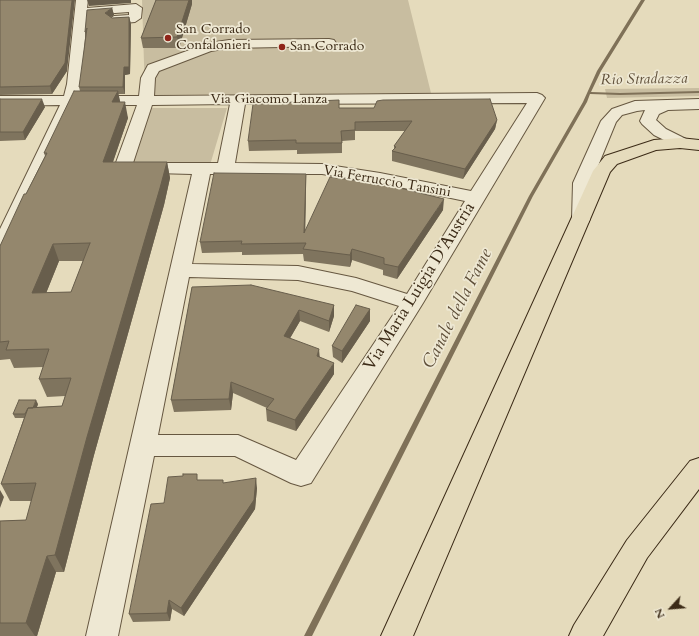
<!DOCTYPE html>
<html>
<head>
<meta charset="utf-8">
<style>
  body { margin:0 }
  #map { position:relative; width:699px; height:636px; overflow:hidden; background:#e5dbbc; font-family:Cardo,serif }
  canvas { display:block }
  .north { position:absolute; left:651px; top:588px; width:40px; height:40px; -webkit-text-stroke:3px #eee8d3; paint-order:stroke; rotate:244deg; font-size:11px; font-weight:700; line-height:16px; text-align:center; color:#3c2b17 }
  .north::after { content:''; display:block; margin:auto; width:14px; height:18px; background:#3c2b17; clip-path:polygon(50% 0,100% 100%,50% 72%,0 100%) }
</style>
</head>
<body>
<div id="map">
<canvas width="699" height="636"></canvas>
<div class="north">N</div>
</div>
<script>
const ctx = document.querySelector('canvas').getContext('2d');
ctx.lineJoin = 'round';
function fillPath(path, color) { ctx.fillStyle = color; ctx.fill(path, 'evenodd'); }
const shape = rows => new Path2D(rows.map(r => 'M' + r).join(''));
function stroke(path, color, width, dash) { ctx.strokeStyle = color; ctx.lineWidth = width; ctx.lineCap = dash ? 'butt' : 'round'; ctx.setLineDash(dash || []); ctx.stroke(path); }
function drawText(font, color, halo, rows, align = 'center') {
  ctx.font = font + ' Cardo,serif'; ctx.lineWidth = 3.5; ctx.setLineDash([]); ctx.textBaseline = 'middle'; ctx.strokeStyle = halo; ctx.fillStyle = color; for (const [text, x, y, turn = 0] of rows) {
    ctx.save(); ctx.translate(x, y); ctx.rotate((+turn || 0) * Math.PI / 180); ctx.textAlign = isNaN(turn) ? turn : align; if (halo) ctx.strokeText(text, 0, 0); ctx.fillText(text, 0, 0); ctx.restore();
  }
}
const green = shape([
  [142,0,408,0,431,93,145,95],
  [699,88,699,96,607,98,605,89],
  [147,108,227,108,210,165,129,166]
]);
const stream = shape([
  [641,0,645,0,601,71,591,92,620,93,699,91,699,93,620,95,590,94,587,102,533,196,312,636,304,636,529,196,583,102,597,71,641,0]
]);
const minor = shape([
  [76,0,88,0,87,8,136,4,142,8,141,18,135,22,114,24,108,20,114,16,129,15,129,12,87,15,81,84,79,96,139,96,141,78,148,65,209,43,229,40,329,39,334,40,336,43,334,46,229,48,211,51,159,71,155,78,154,96,537,93,542,95,545,98,423,303,311,483,301,486,291,483,235,456,154,456,118,636,86,636,192,174,117,172,114,168,137,105,76,105,10,249,7,253,0,255,0,229,60,105,0,106,0,96,64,96,67,84,76,0],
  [527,103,471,191,380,173,322,164,235,163,245,104,527,103],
  [230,104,218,163,133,163,152,105,230,104],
  [210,174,322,174,380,183,465,201,407,294,356,278,298,266,192,264,210,174],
  [189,277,298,280,352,291,399,306,296,460,238,435,158,435,189,277],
  [699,99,699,109,668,110,659,114,656,120,666,129,686,139,688,143,686,147,680,148,654,135,642,124,640,121,645,110,637,111,622,115,616,122,591,183,590,219,588,223,581,225,574,223,572,219,573,183,601,121,612,109,635,101,699,99]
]);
const major = shape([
  [680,138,699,140,699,150,680,148,656,150,617,164,610,172,413,636,381,636,593,171,605,156,654,140,680,138],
  [699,458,699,489,647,558,603,636,569,636,574,625,627,540,690,461,699,458]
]);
const wall = shape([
  [0,0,67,71,52,94,0,95],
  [156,0,192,0,192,4,179,48,143,48,141,38],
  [112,8,114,15,110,17,112,18,129,17,131,24,130,74,125,75,125,94,118,94,120,102,128,118,113,162,167,162,170,178,164,205,94,455,64,572,56,572,37,636,0,636,0,521,26,520,32,501,10,501,1,484,24,418,15,418,13,414,38,404,37,407,62,406,65,396,47,397,39,379,43,367,14,368,10,359,0,360,0,246,45,156,44,153,80,91,79,87],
  [59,261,83,261,71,292,46,293],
  [0,99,45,107,25,140,0,141],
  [339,108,497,120,495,129,463,179,392,161,392,151,394,150,394,146,405,131,355,131,355,140,342,141,342,153,297,154,297,150,249,151,248,141],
  [306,174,306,184,305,231,443,210,397,279,383,275,383,270,352,260,350,267,304,261,303,254,242,255,242,252,202,253,200,242],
  [192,287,334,305,334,316,329,332,300,321,290,338,320,357,334,374,296,431,267,421,266,409,267,408,233,393,231,410,174,412,171,400],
  [370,309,370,321,342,363,333,357,332,346],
  [198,480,257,488,255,509,184,616,172,609,170,621,133,622,129,614,164,503]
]);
const shadedWall = shape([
  [72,0,75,0,67,71,52,94,50,86],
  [87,0,131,0,131,3,89,6],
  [189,0,192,0,192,4,179,48,177,37],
  [112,8,114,15,107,20,105,13],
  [129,17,131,24,130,74,125,75,125,94,123,87,124,67],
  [87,28,86,39,85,32],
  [118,91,121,106,112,102],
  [42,99,45,107,25,140,23,132],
  [125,102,128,118,107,179,103,162],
  [497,120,495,129,463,179,465,169],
  [167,162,170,178,164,205,94,455,64,572,55,555,87,437],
  [306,174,306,184,305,244,304,233],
  [444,199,443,210,397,279,398,267],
  [53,244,59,261,39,311,32,293],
  [352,249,352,260,350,267,350,255],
  [334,305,334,316,329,332,329,321],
  [370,309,370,321,342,363,342,351],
  [299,310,300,321,285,347,284,336],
  [319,349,320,360,317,356],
  [334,363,334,374,296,431,295,420],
  [231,382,233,393,231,410,229,399],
  [36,400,38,404,33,418,31,414],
  [256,478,257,488,255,509,184,616,181,608],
  [0,490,4,497,0,508],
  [47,556,56,572,37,636,35,636,26,623],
  [169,600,172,609,170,621,167,613]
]);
const building = shape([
  [0,0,72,0,65,63,50,86,0,87,0,0],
  [156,0,189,0,177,37,141,38,156,0],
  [112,8,105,13,112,18,129,17,129,67,124,67,123,87,79,87,87,28,85,32,87,10,112,8],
  [74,91,118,91,112,102,125,102,103,162,167,162,160,188,87,437,55,555,47,556,26,623,0,623,0,521,26,520,36,483,1,484,28,408,62,406,71,378,39,379,49,349,6,350,9,341,0,342,0,246,24,194,26,194,47,153,44,153,74,91],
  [90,243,71,292,32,293,53,244,90,243],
  [0,99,42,99,23,132,0,132,0,99],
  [490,99,497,120,465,169,392,151,396,147,394,146,412,121,355,122,355,130,341,131,342,143,296,143,296,140,248,141,253,104,339,100,339,108,374,108,377,101,383,100,490,99],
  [214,173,306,174,304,233,330,177,384,184,444,199,398,267,384,264,384,258,352,249,350,255,303,249,306,243,241,244,242,241,200,242,214,173],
  [251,285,334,305,329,321,299,310,284,336,319,349,317,356,334,363,295,420,266,409,274,399,231,382,229,399,171,400,192,287,251,285],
  [356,305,370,309,342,351,332,346,356,305],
  [19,400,36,400,33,408,28,408,25,414,13,414,19,400],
  [183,474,197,474,197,480,223,480,223,483,256,478,254,500,181,608,169,600,167,613,129,614,151,504,164,503,168,477,183,476,183,474]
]);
const markers = [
  [168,38,4,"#8f2418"],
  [282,47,4,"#8f2418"]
];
const farPoinames = [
  ["San Corrado",176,30],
  ["Confalonieri",176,46],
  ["San Corrado",290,47]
];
const farStreetnames = [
  ["Via Giacomo Lanza",269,100],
  ["Via Ferruccio Tansini",387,182,10]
];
const farWaternames = [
  ["Rio Stradazza",644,80,-1]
];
const streetNames = [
  ["Via Maria Luigia D'Austria",420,287,-58]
];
const waterNames = [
  ["Canale della Fame",458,309,-63]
];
fillPath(green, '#c8bda0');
fillPath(stream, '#7f7158');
stroke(minor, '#665740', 2);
stroke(major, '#3c2b17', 2);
fillPath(minor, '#eee8d3');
fillPath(major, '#e5dbbc');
fillPath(wall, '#7f745e');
fillPath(shadedWall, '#685e4c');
fillPath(building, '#94876d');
stroke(building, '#685e4c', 1);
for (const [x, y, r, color] of markers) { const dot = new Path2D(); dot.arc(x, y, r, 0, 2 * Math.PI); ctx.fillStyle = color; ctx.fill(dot); stroke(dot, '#eee8d3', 1.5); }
drawText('14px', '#3c2b17', '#eee8d3', farPoinames, 'left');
drawText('14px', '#3c2b17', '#eee8d3', farStreetnames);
drawText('italic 15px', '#5e4e38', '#eee8d3', farWaternames);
drawText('17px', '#3c2b17', '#eee8d3', streetNames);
drawText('italic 18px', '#5e4e38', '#eee8d3', waterNames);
</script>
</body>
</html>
